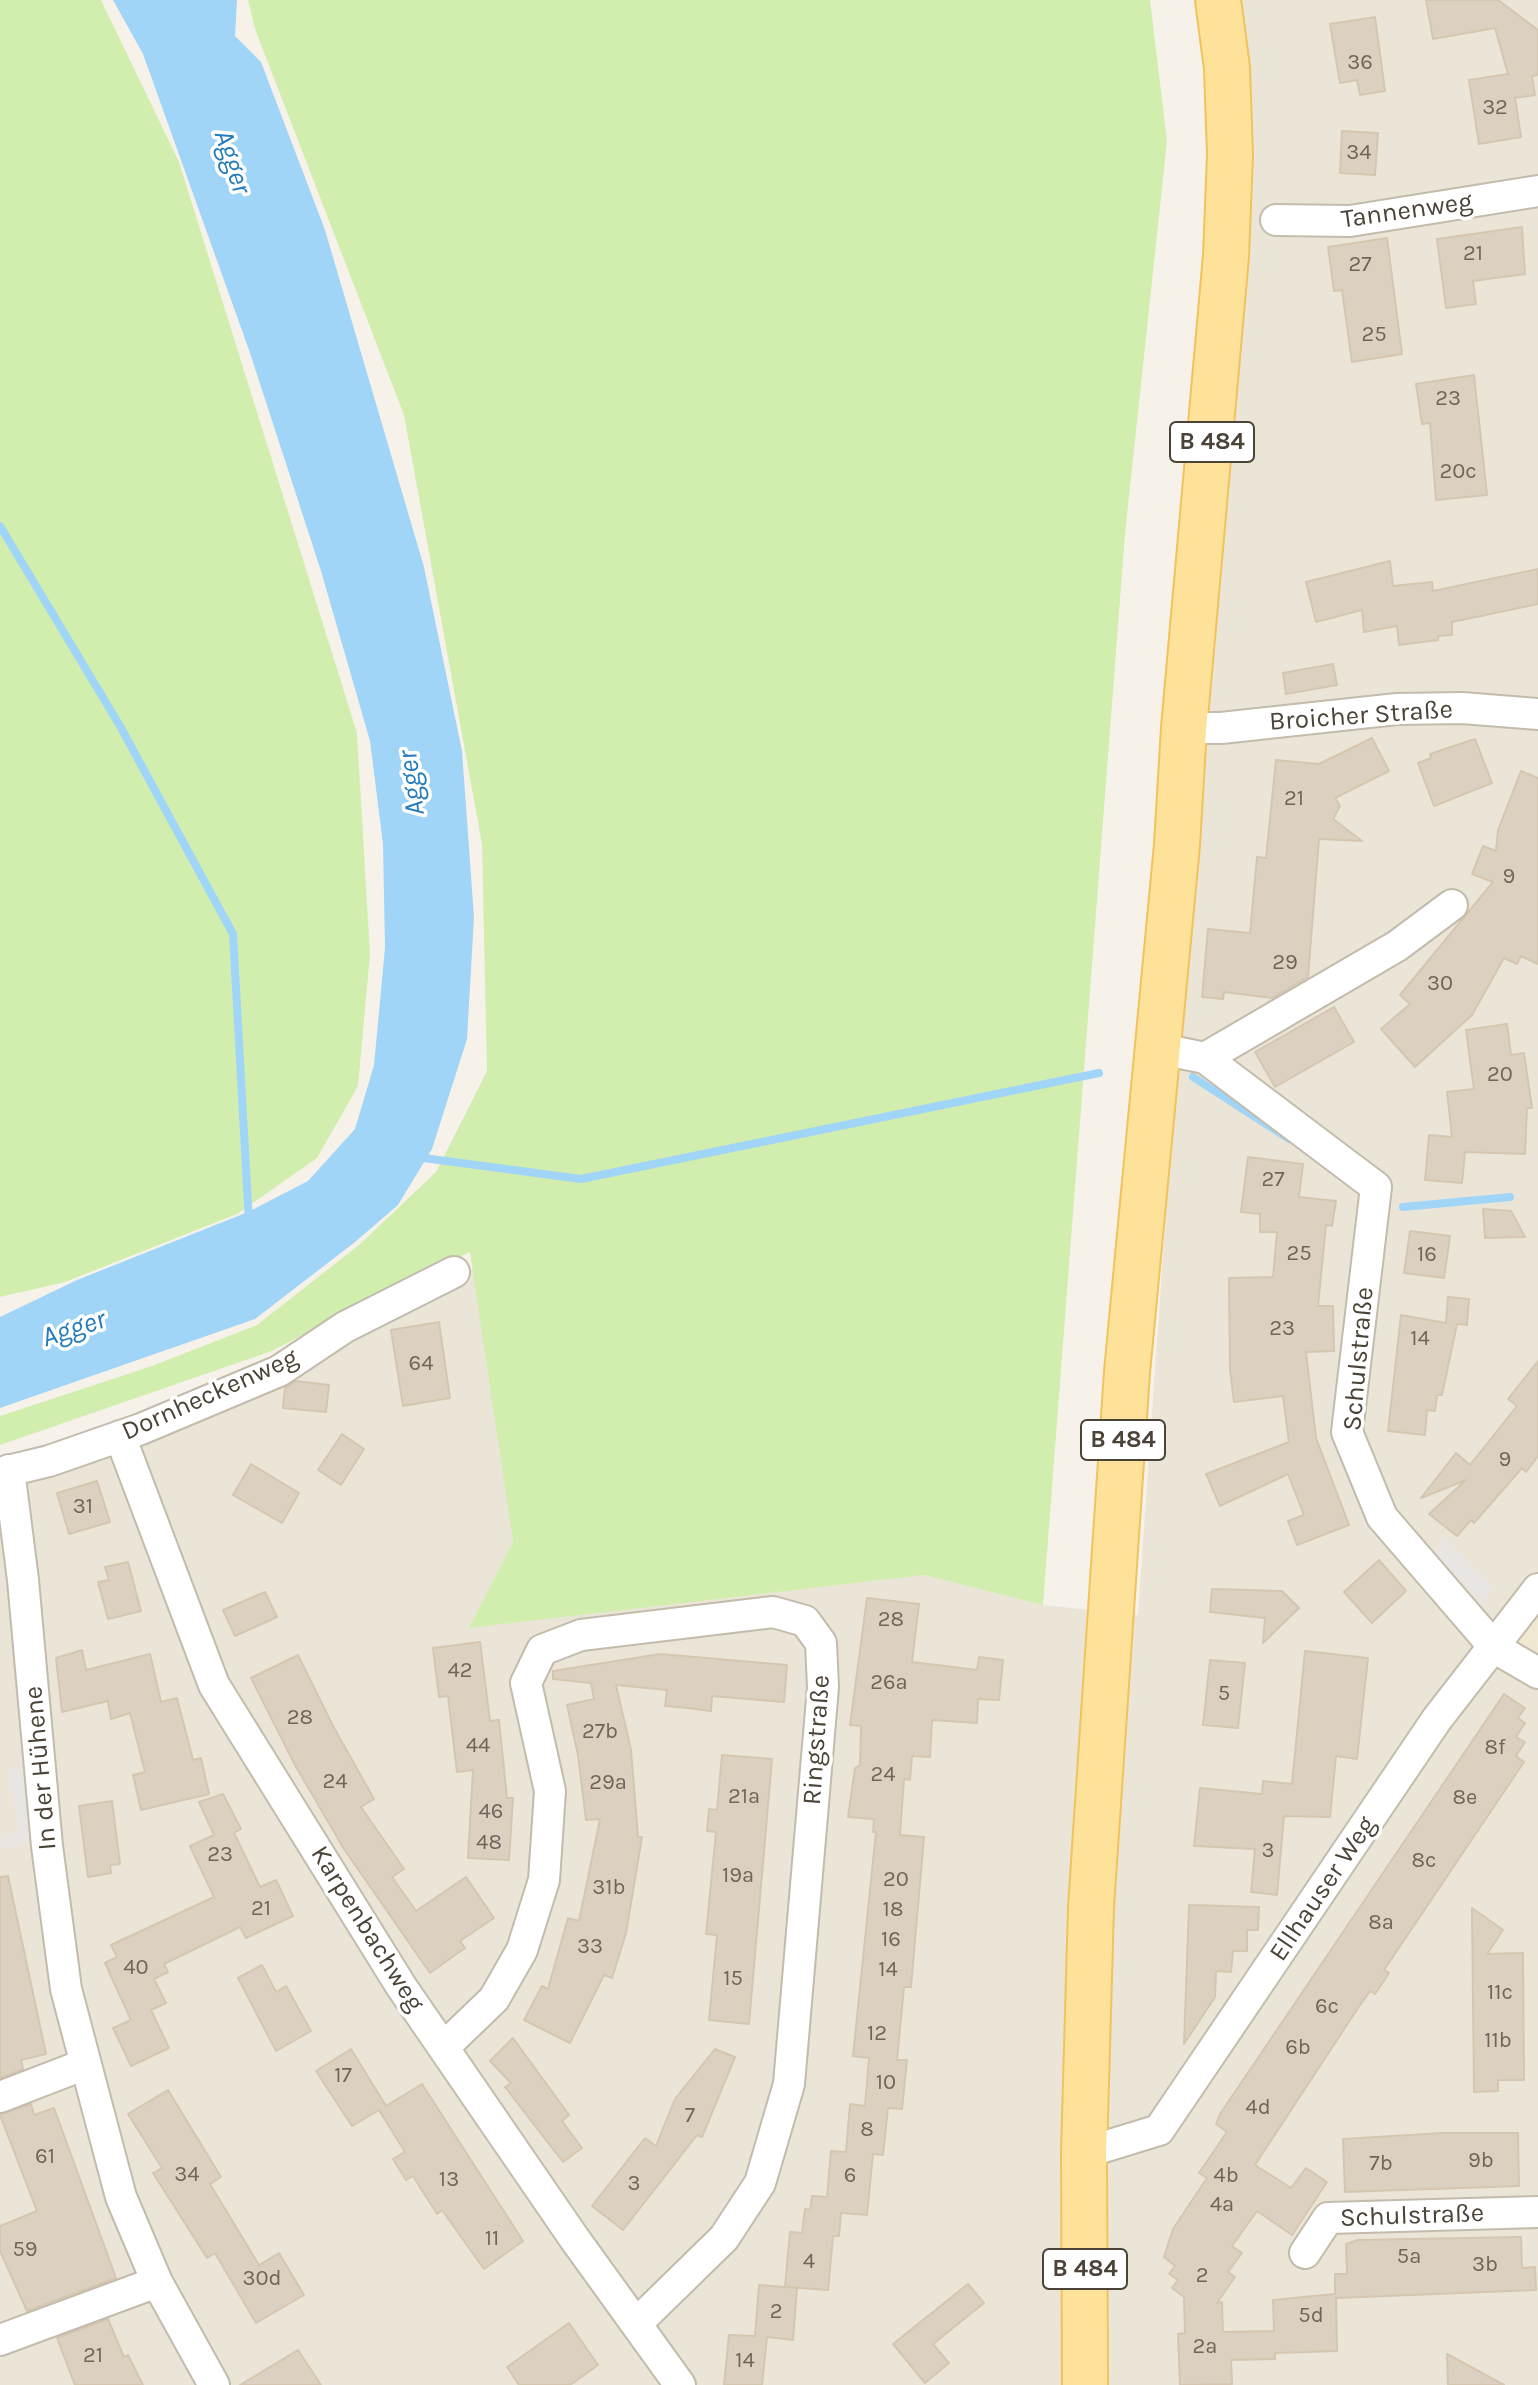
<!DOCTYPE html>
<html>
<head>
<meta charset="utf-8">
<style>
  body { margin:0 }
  canvas { display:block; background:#f6f2ea }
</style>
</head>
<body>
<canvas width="1538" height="2385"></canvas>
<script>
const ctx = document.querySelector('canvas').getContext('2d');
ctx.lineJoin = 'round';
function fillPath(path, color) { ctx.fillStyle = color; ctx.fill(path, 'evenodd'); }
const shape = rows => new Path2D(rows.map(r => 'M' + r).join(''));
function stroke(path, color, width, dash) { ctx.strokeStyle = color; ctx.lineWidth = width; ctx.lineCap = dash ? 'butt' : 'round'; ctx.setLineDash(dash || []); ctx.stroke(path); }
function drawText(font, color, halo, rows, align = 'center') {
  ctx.font = font + ' Karla,sans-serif'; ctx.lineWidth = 7; ctx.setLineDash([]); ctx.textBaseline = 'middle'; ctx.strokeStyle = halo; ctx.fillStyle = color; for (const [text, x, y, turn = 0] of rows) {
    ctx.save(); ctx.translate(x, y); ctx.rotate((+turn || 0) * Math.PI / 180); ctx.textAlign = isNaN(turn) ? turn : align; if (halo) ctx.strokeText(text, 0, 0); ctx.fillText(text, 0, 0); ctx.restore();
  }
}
const residential = shape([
  [1230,0,1538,0,1538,2385,0,2385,0,1485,382,1317,474,1268,513,1542,470,1627,924,1575,1043,1605,1138,1615,1242,120]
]);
const education = shape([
  [1538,1589,1538,1673,1495,1648]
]);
const green = shape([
  [0,0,101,0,179,162,357,733,370,954,358,1086,317,1158,237,1214,65,1282,0,1297],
  [248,0,1150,0,1167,141,1125,534,1043,1605,924,1575,469,1628,513,1542,470,1252,382,1292,272,1351,0,1445,0,1416,152,1366,257,1325,359,1245,436,1172,487,1071,482,844,404,415,255,29]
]);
const parking = shape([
  [1443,1536,1492,1587,1484,1607,1436,1555],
  [27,1766,35,1841,0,1850,0,1837,20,1831,6,1770]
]);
const water = shape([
  [113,0,237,0,235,36,261,62,325,230,424,567,462,751,474,917,467,1039,432,1149,398,1205,355,1242,255,1319,0,1408,0,1317,77,1280,248,1212,308,1181,355,1129,374,1065,385,948,383,844,370,741,321,571,249,350,143,54]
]);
const stream = shape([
  [0,526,120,726,233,934,249,1223],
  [1193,1077,1289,1139],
  [416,1157,581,1179,1099,1073],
  [1403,1207,1510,1197]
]);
const building = shape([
  [1426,0,1498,0,1538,30,1538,75,1532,76,1535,95,1515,98,1521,137,1479,144,1469,80,1508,74,1495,28,1433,39,1426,0],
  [1375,17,1385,91,1360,95,1357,80,1340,83,1330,24,1375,17],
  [1342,131,1378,133,1375,175,1340,173,1342,131],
  [1522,227,1525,274,1473,281,1476,304,1446,308,1437,239,1522,227],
  [1387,238,1402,354,1352,362,1342,290,1334,291,1328,247,1387,238],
  [1474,375,1487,495,1436,500,1430,423,1422,424,1416,384,1474,375],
  [1390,561,1393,586,1432,582,1433,591,1538,569,1538,604,1452,622,1452,635,1438,636,1438,640,1399,645,1397,626,1364,632,1362,610,1316,622,1306,582,1390,561],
  [1333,664,1337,685,1286,694,1283,673,1333,664],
  [1372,738,1389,771,1335,798,1340,806,1333,819,1362,841,1319,839,1308,977,1272,998,1224,992,1223,999,1202,997,1208,929,1250,933,1257,857,1266,858,1276,760,1319,764,1372,738],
  [1475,739,1492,783,1434,806,1418,763,1431,758,1430,754,1475,739],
  [1521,771,1538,778,1538,964,1521,956,1517,964,1504,958,1472,1015,1415,1067,1381,1029,1410,1004,1400,995,1493,882,1472,874,1483,846,1496,851,1498,830,1521,771],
  [1334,1007,1354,1042,1275,1087,1255,1052,1334,1007],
  [1507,1024,1511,1055,1524,1053,1532,1108,1527,1108,1525,1154,1465,1152,1462,1183,1425,1180,1429,1135,1452,1137,1447,1092,1474,1089,1466,1030,1507,1024],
  [1248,1157,1303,1164,1299,1197,1336,1201,1332,1226,1326,1225,1318,1306,1333,1306,1334,1351,1306,1352,1316,1438,1349,1525,1297,1545,1288,1521,1304,1515,1288,1474,1220,1506,1206,1474,1289,1442,1283,1396,1234,1402,1230,1369,1229,1278,1273,1277,1277,1232,1260,1232,1260,1214,1241,1212,1248,1157],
  [1483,1209,1511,1211,1525,1237,1485,1238,1483,1209],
  [1410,1231,1450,1236,1444,1278,1404,1273,1410,1231],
  [1448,1297,1469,1299,1467,1325,1457,1324,1442,1395,1437,1395,1435,1411,1427,1410,1425,1435,1388,1431,1401,1315,1446,1323,1448,1297],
  [439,1322,450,1398,403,1406,391,1330,439,1322],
  [1538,1361,1538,1456,1526,1472,1522,1468,1474,1523,1471,1520,1457,1536,1429,1514,1466,1480,1421,1498,1456,1453,1470,1465,1517,1406,1508,1399,1538,1361],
  [296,1381,329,1385,326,1412,283,1408,285,1388,296,1381],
  [342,1434,364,1449,341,1485,318,1470,342,1434],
  [251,1464,299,1493,282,1523,233,1495,251,1464],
  [97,1481,110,1522,69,1534,57,1493,97,1481],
  [1379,1560,1406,1591,1372,1623,1344,1592,1379,1560],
  [128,1562,141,1611,108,1619,98,1582,109,1580,105,1567,128,1562],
  [1212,1589,1282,1591,1299,1608,1263,1643,1265,1618,1210,1612,1212,1589],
  [265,1592,277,1617,235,1636,223,1610,265,1592],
  [867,1598,919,1604,912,1662,977,1670,979,1657,1003,1660,999,1700,978,1699,977,1723,932,1720,930,1757,912,1756,910,1780,904,1779,900,1835,924,1837,911,1987,904,1987,897,2060,907,2060,902,2109,888,2108,883,2155,873,2154,867,2215,841,2213,839,2236,833,2236,828,2290,787,2287,797,2288,793,2340,767,2337,762,2385,724,2385,729,2335,755,2336,759,2285,785,2287,790,2232,802,2233,805,2209,810,2210,812,2196,827,2197,831,2151,846,2152,850,2104,865,2106,869,2058,853,2056,876,1832,873,1832,874,1819,848,1817,855,1768,860,1765,861,1726,850,1725,867,1598],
  [480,1642,490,1721,499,1720,507,1798,513,1798,509,1860,468,1858,473,1770,457,1772,448,1696,439,1697,433,1648,480,1642],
  [82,1650,86,1670,150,1654,161,1702,177,1698,193,1760,201,1758,209,1794,141,1810,133,1775,145,1772,130,1713,111,1719,108,1701,62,1712,56,1658,82,1650],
  [1305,1651,1368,1658,1357,1759,1336,1756,1330,1817,1284,1816,1277,1895,1251,1892,1255,1849,1194,1846,1200,1788,1262,1794,1263,1781,1292,1784,1305,1651],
  [660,1654,787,1665,784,1702,712,1696,711,1711,688,1708,665,1706,667,1690,616,1685,631,1750,638,1837,642,1837,626,1933,612,1978,604,1975,570,2043,524,2020,542,1986,548,1989,568,1918,579,1921,600,1819,586,1820,578,1755,567,1705,594,1699,591,1683,553,1679,553,1671,660,1654],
  [298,1655,333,1726,374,1799,361,1807,404,1869,392,1877,416,1911,466,1877,494,1918,460,1941,465,1948,430,1973,344,1849,295,1765,251,1678,298,1655],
  [1210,1660,1245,1663,1238,1728,1203,1725,1210,1660],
  [1504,1694,1525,1708,1518,1718,1525,1723,1516,1737,1525,1742,1516,1756,1524,1762,1384,1970,1389,1973,1375,1994,1370,1991,1356,2011,1255,2165,1291,2188,1306,2168,1327,2182,1292,2235,1257,2211,1232,2246,1242,2253,1228,2272,1235,2277,1217,2303,1222,2302,1223,2332,1274,2331,1273,2300,1335,2294,1335,2274,1347,2274,1346,2244,1358,2240,1521,2237,1522,2268,1535,2267,1536,2290,1336,2298,1337,2351,1275,2353,1275,2359,1231,2360,1232,2384,1180,2385,1178,2334,1185,2333,1184,2297,1172,2288,1178,2280,1169,2274,1175,2266,1164,2257,1173,2229,1207,2178,1199,2173,1227,2132,1216,2124,1220,2114,1504,1694],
  [722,1755,772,1759,749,2024,709,2020,717,1935,706,1934,716,1832,707,1831,709,1809,717,1810,722,1755],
  [223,1794,241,1829,234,1833,260,1887,276,1880,293,1916,246,1938,240,1927,164,1964,168,1972,154,1979,166,2003,151,2010,169,2048,131,2066,113,2028,131,2020,105,1963,117,1957,111,1945,214,1897,190,1846,214,1835,199,1802,223,1794],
  [112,1801,120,1864,110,1865,111,1873,88,1877,79,1806,112,1801],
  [8,1876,46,2054,21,2060,23,2069,0,2078,0,1877,8,1876],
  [1189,1905,1259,1907,1258,1930,1247,1930,1247,1951,1233,1951,1231,1972,1216,1971,1215,1997,1184,2044,1189,1905],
  [1472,1908,1503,1930,1487,1954,1523,1953,1524,2080,1498,2080,1498,2091,1474,2092,1472,1908],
  [262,1965,276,1992,286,1986,311,2031,276,2051,238,1978,262,1965],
  [513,2038,569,2115,562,2121,582,2148,563,2162,505,2087,511,2083,490,2061,513,2038],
  [351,2049,386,2106,422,2084,523,2241,484,2269,442,2210,437,2214,413,2176,406,2180,393,2159,405,2152,379,2110,352,2126,316,2071,351,2049],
  [715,2049,735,2057,702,2137,697,2135,623,2230,592,2206,645,2138,656,2146,675,2099,715,2049],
  [168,2090,221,2177,210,2184,259,2265,279,2253,304,2295,256,2323,215,2253,207,2258,174,2206,153,2173,162,2168,128,2114,168,2090],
  [31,2104,34,2115,54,2108,116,2278,27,2311,0,2251,0,2226,37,2211,0,2115,31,2104],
  [1443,2133,1518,2133,1519,2186,1345,2192,1343,2139,1443,2133],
  [968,2284,984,2303,933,2344,949,2363,925,2383,893,2344,968,2284],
  [108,2319,124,2357,128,2355,143,2385,75,2385,57,2338,108,2319],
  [569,2323,598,2365,570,2385,519,2385,507,2367,569,2323],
  [298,2350,321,2385,240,2385,298,2350],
  [1447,2354,1504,2385,1448,2385,1447,2354]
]);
const street = shape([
  [1276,220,1350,221,1538,191],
  [1184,728,1221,728,1397,709,1462,708,1538,714],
  [1156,1048,1205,1058,1376,1187,1347,1432,1382,1517,1495,1648,1538,1673],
  [1205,1058,1397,946,1452,905],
  [120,1436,214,1685,401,1986,574,2238,680,2385],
  [9,1470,23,1580,47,1846,66,1989,121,2197,157,2282,214,2385],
  [0,1473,49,1461,141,1429,279,1371,345,1327,454,1272],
  [444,2047,494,1999,522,1950,544,1880,550,1791,526,1683,542,1650,581,1635,773,1612,805,1621,821,1643,823,1687,789,2084,760,2183,724,2238,637,2323],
  [0,2097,83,2065],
  [1084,2153,1159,2130,1437,1719,1538,1589],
  [1305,2253,1328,2218,1538,2212],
  [0,2340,157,2282]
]);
const primary = shape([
  [1085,2385,1084,2153,1091,1907,1127,1372,1177,845,1184,728,1226,256,1230,155,1227,68,1218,0]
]);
const numberNames = [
  ["36",1360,63],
  ["32",1495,108],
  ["34",1359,153],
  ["21",1473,254],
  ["27",1360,265],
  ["25",1374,335],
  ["23",1448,399],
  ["20c",1458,472],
  ["21",1294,799],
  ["9",1509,877],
  ["29",1285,963],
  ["30",1440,984],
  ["20",1500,1075],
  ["27",1273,1180],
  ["25",1299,1254],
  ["16",1427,1255],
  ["23",1282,1329],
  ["14",1420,1339],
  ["64",421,1364],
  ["9",1505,1460],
  ["31",83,1507],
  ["28",891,1620],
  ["42",460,1671],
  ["26a",889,1683],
  ["5",1224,1694],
  ["28",300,1718],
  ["27b",600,1732],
  ["44",478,1746],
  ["8f",1495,1748],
  ["24",883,1775],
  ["24",335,1782],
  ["29a",608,1783],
  ["21a",744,1797],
  ["8e",1465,1798],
  ["46",491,1812],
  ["48",489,1843],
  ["3",1268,1851],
  ["23",220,1855],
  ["8c",1424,1861],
  ["19a",738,1876],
  ["20",896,1880],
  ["31b",609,1888],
  ["21",261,1909],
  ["18",893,1910],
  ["8a",1381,1923],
  ["16",891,1940],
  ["33",590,1947],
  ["40",136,1968],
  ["14",888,1970],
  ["15",733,1979],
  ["11c",1500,1993],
  ["6c",1327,2007],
  ["12",877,2034],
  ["11b",1498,2041],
  ["6b",1298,2048],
  ["17",343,2076],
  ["10",886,2083],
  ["4d",1258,2108],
  ["7",690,2116],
  ["8",867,2130],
  ["61",45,2157],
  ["9b",1481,2161],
  ["7b",1381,2164],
  ["34",187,2175],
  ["6",850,2176],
  ["4b",1226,2176],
  ["13",449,2180],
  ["3",634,2184],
  ["4a",1222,2205],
  ["11",492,2239],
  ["59",25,2250],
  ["5a",1409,2257],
  ["4",809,2262],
  ["3b",1485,2265],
  ["2",1202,2276],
  ["30d",262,2279],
  ["2",776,2312],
  ["5d",1311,2316],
  ["2a",1205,2347],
  ["21",93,2356],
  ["14",745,2361]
];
const shields = [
  [1212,442,84],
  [1123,1440,84],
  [1085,2269,84]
];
const shieldNames = [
  ["B 484",1212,442],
  ["B 484",1123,1440],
  ["B 484",1085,2269]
];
const streetNames = [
  ["Tannenweg",1407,211,-8],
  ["Broicher Straße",1361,716,-4],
  ["Schulstraße",1359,1359,-85],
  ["Dornheckenweg",210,1395,-24],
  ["Ringstraße",817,1740,-86],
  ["In der Hühene",41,1768,-95],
  ["Ellhauser Weg",1323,1889,-56],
  ["Karpenbachweg",367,1929,58],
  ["Schulstraße",1412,2216,-2]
];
const waterNames = [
  ["Agger",232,162,72],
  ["Agger",412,783,-97],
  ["Agger",74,1329,-18]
];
fillPath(residential, '#ebe5d7');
fillPath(education, '#f1e8d3');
fillPath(green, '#d2eeaf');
fillPath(parking, '#e8e5e2');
fillPath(water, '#a1d5f8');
stroke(stream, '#a1d5f8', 8);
fillPath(building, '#dcd1c1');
stroke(building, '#d5c6b0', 2);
stroke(street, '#c3bbab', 34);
stroke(primary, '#f0c35e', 48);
stroke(street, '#fff', 30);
stroke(primary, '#ffe29a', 44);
drawText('22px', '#6f665a', null, numberNames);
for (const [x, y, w] of shields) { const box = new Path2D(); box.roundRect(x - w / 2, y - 20, w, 40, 6); ctx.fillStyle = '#fff'; ctx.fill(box); stroke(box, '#4b4337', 2); }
drawText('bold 24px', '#4b4337', null, shieldNames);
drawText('26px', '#4b4337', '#fff', streetNames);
drawText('italic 28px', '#237bbb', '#fff', waterNames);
</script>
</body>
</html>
